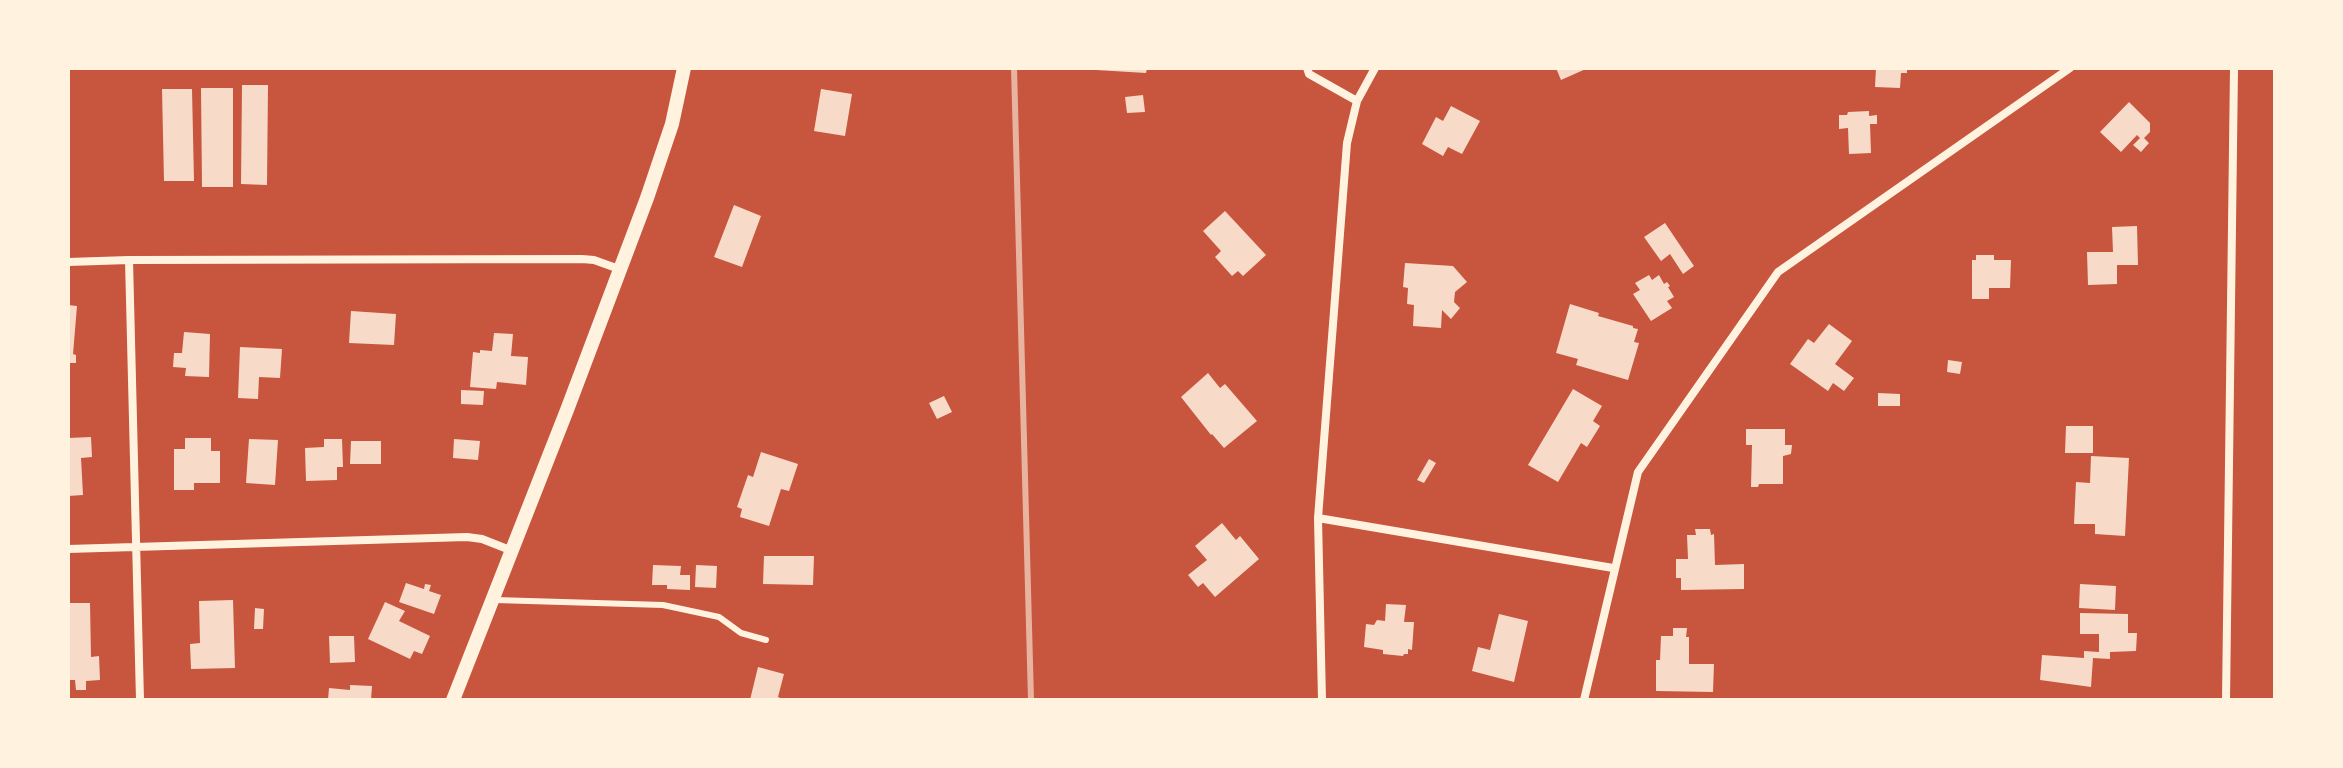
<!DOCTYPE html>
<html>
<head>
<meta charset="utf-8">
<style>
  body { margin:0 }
  #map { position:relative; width:2343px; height:768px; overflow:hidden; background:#c8553d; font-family:"IBM Plex Sans",sans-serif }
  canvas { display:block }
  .frame { position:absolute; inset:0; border:70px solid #fff3e0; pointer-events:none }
</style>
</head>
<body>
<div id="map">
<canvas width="2343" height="768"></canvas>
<div class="frame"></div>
</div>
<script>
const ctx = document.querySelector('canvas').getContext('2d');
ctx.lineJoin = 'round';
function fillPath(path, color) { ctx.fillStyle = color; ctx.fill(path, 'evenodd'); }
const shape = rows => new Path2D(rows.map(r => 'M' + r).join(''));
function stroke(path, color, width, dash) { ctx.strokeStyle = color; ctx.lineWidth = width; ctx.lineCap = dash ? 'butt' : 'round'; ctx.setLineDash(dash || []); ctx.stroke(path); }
const building = shape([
  [1096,68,1147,68,1146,73,1096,70],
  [1556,68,1588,68,1561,80],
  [1876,68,1907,68,1907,73,1901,73,1900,88,1875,87],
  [242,85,268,85,267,185,241,184],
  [201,88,233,88,233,187,202,187],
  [162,89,192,89,194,181,164,181],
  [821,89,852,94,845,136,814,131],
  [1143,95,1145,112,1127,113,1125,97],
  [2129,102,2150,123,2150,132,2144,138,2149,143,2141,152,2133,145,2140,138,2137,135,2121,152,2100,132],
  [1451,106,1480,121,1462,154,1448,147,1443,156,1422,144,1436,117,1443,121],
  [1869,111,1869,116,1877,115,1877,124,1870,124,1871,153,1849,154,1848,128,1839,129,1839,115,1847,115,1848,112],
  [734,205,761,216,742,267,714,257],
  [1225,211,1266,255,1243,276,1238,271,1232,276,1215,257,1221,251,1203,231],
  [1665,223,1694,266,1683,274,1670,254,1661,261,1644,237],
  [2137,226,2138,265,2117,265,2117,284,2088,285,2087,252,2113,252,2112,227],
  [1976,255,1994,255,1994,260,2011,260,2010,288,1989,288,1989,299,1972,299,1972,260,1976,260],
  [1405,263,1453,266,1467,282,1455,292,1454,302,1460,308,1451,319,1442,310,1441,328,1413,326,1414,305,1407,304,1408,288,1403,287],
  [1649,275,1652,280,1659,275,1664,284,1667,282,1670,286,1668,287,1674,297,1667,301,1672,308,1651,321,1633,294,1640,290,1635,283],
  [1570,304,1599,313,1598,316,1633,326,1633,328,1638,329,1634,342,1639,343,1628,380,1576,365,1578,359,1556,353],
  [68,305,77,306,73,354,76,355,76,363,68,363],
  [351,311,396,314,394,345,349,343],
  [1829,324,1852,341,1835,364,1854,378,1844,391,1833,383,1828,391,1790,364,1808,339,1814,343],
  [184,332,210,334,209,377,185,376,186,368,173,367,174,353,182,353],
  [494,333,513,334,511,356,528,357,526,385,497,382,496,389,470,387,473,352,480,353,480,350,492,351],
  [240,347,282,349,280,378,259,377,258,399,238,398],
  [1948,360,1962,362,1960,374,1947,372],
  [1208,373,1220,388,1225,384,1257,421,1224,448,1212,434,1211,435,1181,397],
  [1573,389,1602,406,1593,421,1600,426,1587,447,1581,443,1558,482,1528,465],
  [461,390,484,391,483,405,461,404],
  [1878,393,1900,394,1900,406,1878,406],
  [944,396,952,412,937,419,929,403],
  [2066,426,2093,426,2093,453,2065,453],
  [1746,429,1785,429,1785,445,1792,445,1791,454,1783,456,1783,484,1759,484,1758,487,1751,487,1752,445,1746,445],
  [91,437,92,457,81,458,83,495,68,496,68,438],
  [185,438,211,438,211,451,220,451,220,483,194,483,194,490,174,490,174,449,185,449],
  [249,439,278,440,275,485,246,483],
  [324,439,342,439,343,467,337,467,337,480,306,481,305,448,324,447],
  [454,439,480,441,478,460,453,458],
  [351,441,381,441,381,464,350,464],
  [761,452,798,464,789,491,781,489,769,526,740,517,742,509,737,507,748,475,753,477],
  [2091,456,2129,458,2125,536,2095,534,2095,524,2074,524,2076,482,2090,483],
  [1429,459,1436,463,1424,483,1417,480],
  [1222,523,1236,540,1240,536,1259,559,1215,597,1203,583,1198,587,1188,575,1207,560,1195,546],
  [1695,529,1710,529,1711,535,1714,534,1715,565,1744,564,1744,589,1681,590,1681,578,1676,578,1676,559,1688,559,1687,535,1696,535],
  [764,556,814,556,813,585,763,584],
  [653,565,681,566,680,575,690,575,690,590,667,589,667,585,652,585],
  [696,565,717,566,716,588,695,587],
  [406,583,424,589,425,584,431,585,429,591,441,595,434,614,399,602],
  [2080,584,2116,586,2115,610,2079,608],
  [233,600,235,668,191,669,190,644,200,643,199,601],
  [385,602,405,611,399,621,430,636,422,654,414,651,410,659,368,639],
  [68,603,90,603,91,657,99,656,100,680,86,681,86,690,76,690,75,680,70,680],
  [1386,604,1406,605,1404,622,1414,622,1412,650,1408,649,1408,654,1404,654,1403,656,1383,654,1383,650,1364,647,1366,624,1374,625,1377,620,1385,621],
  [255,608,264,609,263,629,254,629],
  [2080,613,2128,614,2128,633,2137,633,2136,651,2110,652,2110,659,2093,658,2091,687,2040,680,2042,655,2084,658,2084,651,2099,652,2099,634,2080,634],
  [1499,614,1528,621,1514,682,1472,671,1478,647,1490,650],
  [1673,628,1687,628,1686,637,1689,637,1689,664,1714,664,1713,692,1656,691,1656,660,1660,660,1661,636,1673,636],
  [329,636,354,636,355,662,330,663],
  [758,667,784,674,778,697,785,700,750,700],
  [350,685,372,686,371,700,328,700,329,688,350,690]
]);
const service = shape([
  [495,600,663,605,719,617,741,633,766,640]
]);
const minor = shape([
  [1307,68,1309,74,1357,101],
  [129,260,140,700],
  [68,262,129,260,582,259,594,260,619,269],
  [1318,518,1613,568],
  [68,549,467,537,482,539,510,550],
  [1322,700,1318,518,1347,143,1357,101,1375,68],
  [1584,700,1638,472,1778,272,2070,68],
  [2226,700,2234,68]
]);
const tertiary = shape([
  [453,700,567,410,647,198,672,124,684,68]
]);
const rail = shape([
  [1014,68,1031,700]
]);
fillPath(building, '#f7dbc8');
stroke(service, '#fff3e0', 6);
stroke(minor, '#fff3e0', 8);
stroke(tertiary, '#fff3e0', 14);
stroke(rail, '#e9b49f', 6);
</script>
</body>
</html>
